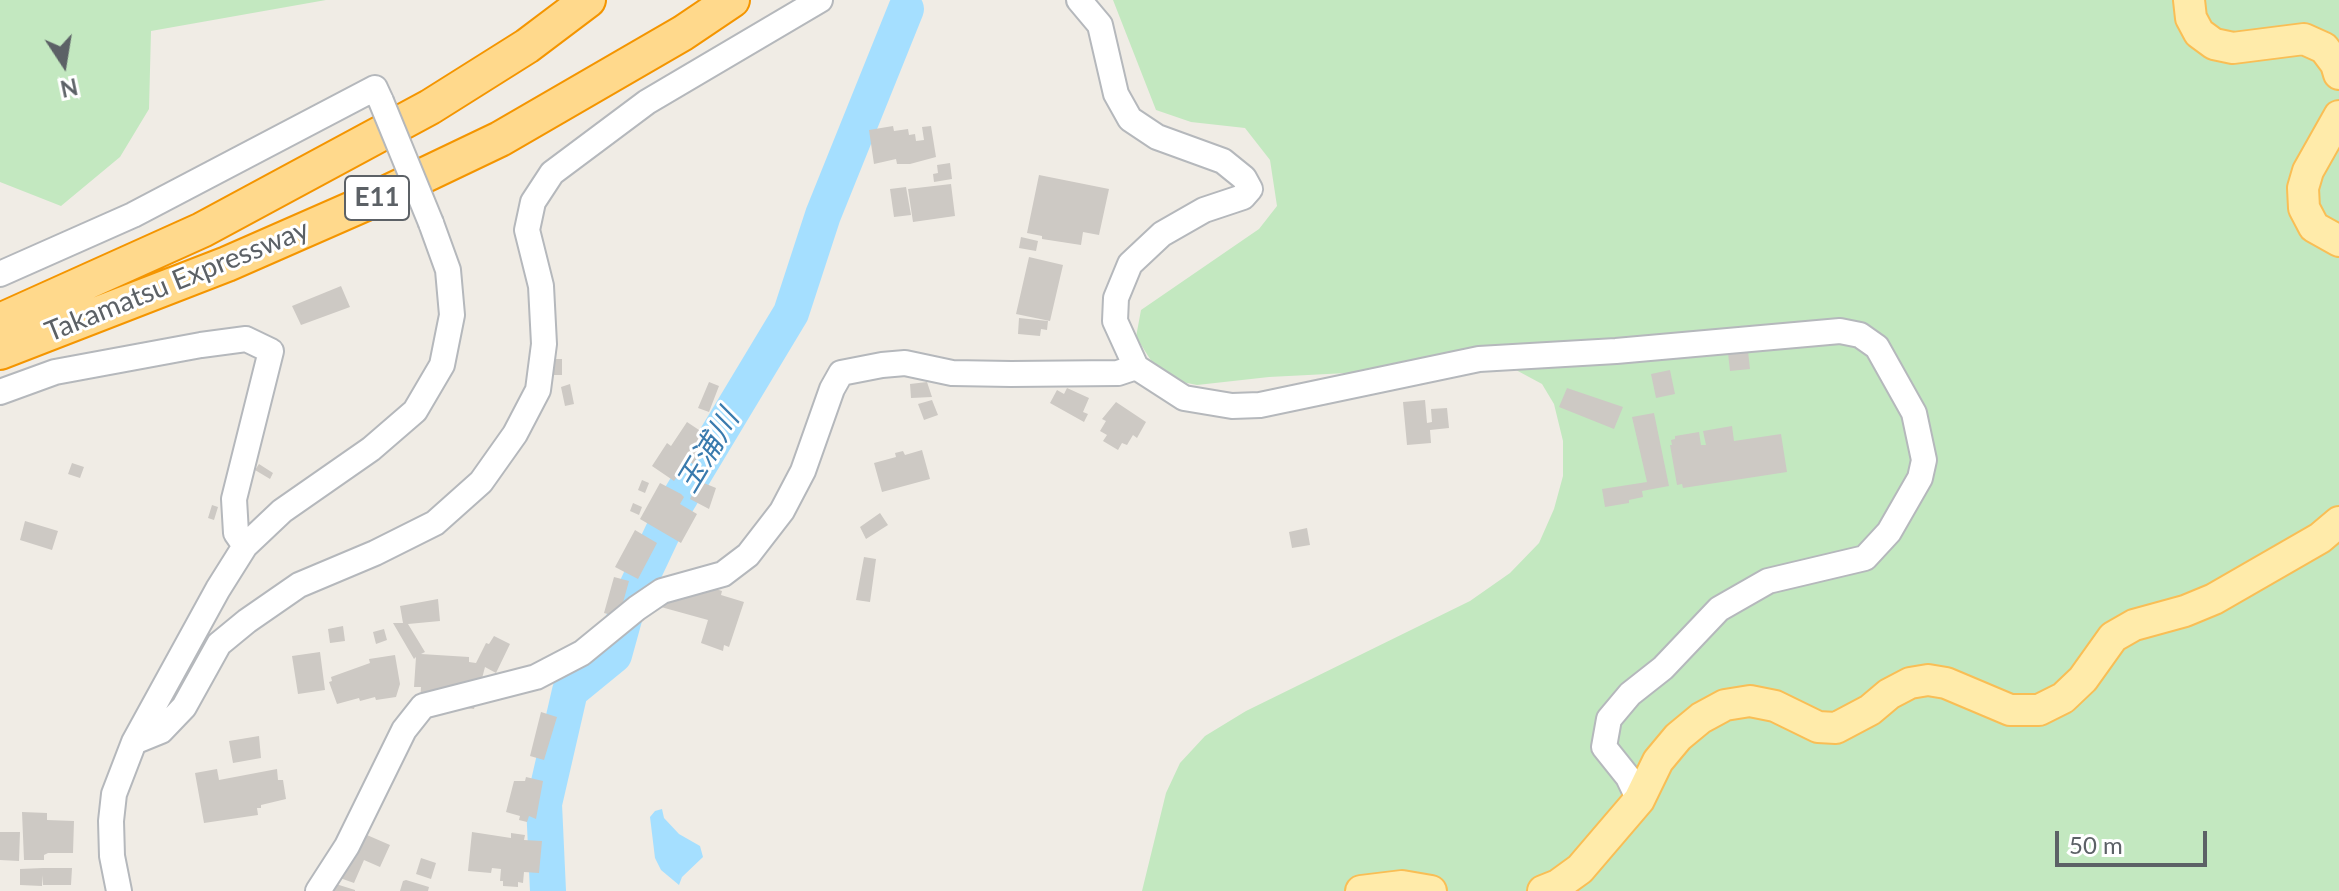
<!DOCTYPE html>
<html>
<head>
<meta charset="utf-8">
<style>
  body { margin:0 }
  #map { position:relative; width:2339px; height:891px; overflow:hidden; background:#f0ece5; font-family:Lato,sans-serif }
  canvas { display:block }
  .north { position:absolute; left:24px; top:24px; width:80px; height:80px; -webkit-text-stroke:6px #fff; paint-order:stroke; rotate:168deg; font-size:22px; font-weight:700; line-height:32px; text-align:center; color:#5c6166 }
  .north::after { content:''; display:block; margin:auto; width:28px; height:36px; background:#5c6166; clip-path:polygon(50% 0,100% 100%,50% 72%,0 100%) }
  .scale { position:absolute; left:2055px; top:831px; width:152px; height:36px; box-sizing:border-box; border:4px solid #5c6166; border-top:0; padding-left:10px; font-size:24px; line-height:28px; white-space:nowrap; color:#5c6166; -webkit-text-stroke:6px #fff; paint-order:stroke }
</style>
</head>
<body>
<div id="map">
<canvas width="2339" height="891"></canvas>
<div class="north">N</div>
<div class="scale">50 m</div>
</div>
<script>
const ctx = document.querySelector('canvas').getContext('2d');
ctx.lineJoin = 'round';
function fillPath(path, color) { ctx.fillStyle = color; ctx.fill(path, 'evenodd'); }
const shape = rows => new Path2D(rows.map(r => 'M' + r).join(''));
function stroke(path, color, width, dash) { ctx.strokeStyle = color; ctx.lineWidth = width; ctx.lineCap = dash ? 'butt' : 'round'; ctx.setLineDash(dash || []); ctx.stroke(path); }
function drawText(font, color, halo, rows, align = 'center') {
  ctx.font = font + ' Lato,"Noto Sans JP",sans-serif'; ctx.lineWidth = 6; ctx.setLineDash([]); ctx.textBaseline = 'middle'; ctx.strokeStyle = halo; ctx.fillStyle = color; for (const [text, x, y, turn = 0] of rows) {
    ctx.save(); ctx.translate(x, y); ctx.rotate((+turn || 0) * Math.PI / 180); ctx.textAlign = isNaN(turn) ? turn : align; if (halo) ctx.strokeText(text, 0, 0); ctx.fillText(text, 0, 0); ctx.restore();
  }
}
const green = shape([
  [0,0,326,0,151,31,149,109,120,157,61,206,0,182],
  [1113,0,2339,0,2339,891,1142,891,1166,793,1180,763,1205,736,1246,711,1470,601,1510,573,1539,543,1554,509,1563,476,1563,441,1554,404,1542,384,1516,370,1484,366,1269,377,1197,385,1177,381,1152,362,1136,337,1141,310,1259,229,1277,206,1270,160,1245,128,1191,122,1156,110]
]);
const water = shape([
  [662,809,664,818,679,834,700,846,703,857,682,877,679,885,661,870,655,858,650,817,655,811]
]);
const river = shape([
  [548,891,544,804,570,691,614,655,627,608,676,504,791,313,823,215,906,9]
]);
const building = shape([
  [893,126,894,131,908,129,909,135,915,134,916,141,924,140,922,127,931,126,936,157,910,164,897,164,896,159,874,164,869,130],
  [950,163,952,179,934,182,933,174,938,173,937,165],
  [1039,175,1109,189,1099,235,1083,232,1081,245,1042,239,1042,236,1027,233],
  [951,184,955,216,913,222,908,189],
  [906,187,911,215,894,217,890,189],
  [1021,237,1038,241,1036,251,1019,248],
  [1029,257,1063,265,1050,321,1016,314],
  [341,286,350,307,301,325,292,306],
  [1019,318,1048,321,1047,330,1041,329,1040,336,1018,334],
  [1748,351,1750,369,1730,371,1728,353],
  [552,359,562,359,562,375,552,375],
  [1670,370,1675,394,1656,398,1651,374],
  [709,382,719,386,709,412,698,408],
  [927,382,932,397,911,398,910,384],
  [570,384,574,404,565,406,561,387],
  [1067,388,1089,398,1083,412,1088,414,1084,422,1050,403,1057,390,1064,394],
  [1567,388,1623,407,1614,429,1559,407],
  [932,400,938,415,924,420,918,404],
  [1425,400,1427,423,1432,422,1431,409,1447,408,1449,428,1430,430,1431,443,1407,445,1403,402],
  [1116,402,1146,422,1137,438,1133,435,1127,445,1122,443,1118,450,1103,441,1107,435,1100,431,1106,421,1102,419],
  [1654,413,1669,486,1642,491,1643,497,1629,500,1629,503,1605,507,1602,489,1647,482,1632,417],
  [687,422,711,438,693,464,688,461,674,481,652,466,667,443,671,446],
  [1732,426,1734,441,1781,434,1787,472,1683,488,1682,484,1677,485,1670,445,1672,445,1671,440,1675,439,1675,436,1699,432,1701,445,1706,445,1703,431],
  [922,450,930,479,882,492,874,463,896,457,895,453,903,451,905,455],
  [72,463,84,467,80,478,68,474],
  [259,464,273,473,270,479,255,470],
  [642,480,649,483,645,493,638,490],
  [699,481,716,488,709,509,690,499],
  [660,483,681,494,684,497,680,504,697,514,681,543,640,519],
  [633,503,642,507,639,515,630,511],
  [212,505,218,507,214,520,208,518],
  [880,513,888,525,866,539,860,527],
  [25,521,58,531,52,550,20,540],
  [1307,528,1310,545,1292,548,1289,532],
  [635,530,657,543,638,579,615,567],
  [864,557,876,559,870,602,856,600],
  [614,577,629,581,619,617,604,613],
  [688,580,722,591,721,595,744,602,729,647,724,645,723,651,701,643,708,620,661,607,667,589],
  [438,599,440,621,408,624,425,652,421,654,469,657,469,662,476,663,486,643,489,644,494,636,510,644,496,673,485,667,474,709,420,703,421,687,414,687,416,657,414,659,393,623,403,623,400,606],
  [343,626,345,641,330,643,328,629],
  [384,629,387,640,376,644,373,632],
  [320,652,325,690,298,694,292,656],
  [395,655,400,684,396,697,376,700,375,697,360,701,359,698,337,704,329,682,332,681,331,677,370,663,369,659],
  [541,712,557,717,544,760,530,756],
  [259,736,261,758,233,763,229,741],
  [217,769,219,780,277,769,278,780,283,780,286,799,261,805,261,808,257,808,258,815,204,823,195,773],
  [526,777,543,781,536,819,529,816,527,822,519,820,520,816,506,812,514,781,525,781],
  [22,812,47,813,47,820,74,821,73,853,48,853,44,855,44,860,24,860],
  [0,832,20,832,19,861,0,860],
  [360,832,390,845,380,867,364,860,354,883,340,878],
  [472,832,511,838,511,833,525,835,524,840,542,841,539,873,524,872,523,883,518,882,518,887,503,886,503,881,500,881,501,869,492,868,491,873,468,871],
  [421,858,436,863,431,879,416,874],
  [43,868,72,868,71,885,43,885,42,875,42,886,20,885,20,869],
  [406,880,429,887,428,891,400,891,403,881],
  [336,884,355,890,355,891,334,891]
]);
const minor = shape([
  [1079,0,1100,25,1116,94,1130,119,1157,137,1223,161,1244,178,1250,189,1243,197,1204,210,1162,234,1130,264,1116,298,1115,321,1136,367,1184,398,1232,406,1260,405,1479,359,1616,351,1840,331,1860,335,1877,347,1914,413,1924,460,1920,478,1889,532,1865,558,1768,581,1719,609,1663,668,1630,694,1609,719,1604,747,1628,777,1639,800],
  [0,274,133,215,375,88,381,101],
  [0,392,55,372,201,345,246,339,271,351,234,499,236,533,245,546],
  [134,742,161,731,184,707,219,644,247,621,299,585,375,553,435,523,481,482,515,434,538,390,544,344,541,286,527,230,533,202,552,173,647,102,820,0],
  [119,891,112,856,111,821,114,794,134,742,218,589,245,546,282,511,371,449,415,411,442,365,452,315,448,270,431,223],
  [318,891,347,846,404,730,423,706,536,677,582,653,637,608,662,591,723,574,748,555,782,511,803,471,832,389,841,373,882,365,905,363,952,373,1011,374,1118,373,1136,367]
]);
const major = shape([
  [2189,0,2191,18,2199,33,2214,44,2233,48,2304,39,2324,48,2336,64,2339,74],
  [2339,116,2308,171,2303,188,2304,208,2314,227,2339,241],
  [1361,891,1402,886,1431,891],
  [1543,891,1558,885,1580,869,1639,800,1658,761,1678,737,1701,718,1725,705,1750,701,1775,706,1818,727,1836,728,1870,710,1889,694,1910,683,1928,680,1946,683,2010,710,2039,710,2063,698,2083,679,2113,637,2134,625,2185,611,2214,599,2320,538,2339,522]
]);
const highway = shape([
  [0,321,202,230,430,107,527,46,588,0],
  [0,352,227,264,366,203,500,139,683,33,732,0]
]);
const minorBridge = shape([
  [381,101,431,223]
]);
const shields = [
  [377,198,64]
];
const shieldNames = [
  ["E11",377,198]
];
const streetNames = [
  ["Takamatsu Expressway",177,281,-22]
];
const waterNames = [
  ["玉浦川",708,451,-59]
];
fillPath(green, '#c3e8c0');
fillPath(water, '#a5dfff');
stroke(river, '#a5dfff', 36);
fillPath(building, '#cdc9c4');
stroke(minor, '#b5b8bc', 28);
stroke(major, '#f9be55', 34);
stroke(highway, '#f49500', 38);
stroke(minor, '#fff', 24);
stroke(major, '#ffebaa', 30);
stroke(highway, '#ffd98c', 34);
stroke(minorBridge, '#b5b8bc', 28, []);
stroke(minorBridge, '#fff', 24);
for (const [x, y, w] of shields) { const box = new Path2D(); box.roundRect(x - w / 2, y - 22, w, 44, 6); ctx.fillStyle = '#fff'; ctx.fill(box); stroke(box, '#5c6166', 2); }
drawText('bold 26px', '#5c6166', null, shieldNames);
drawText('28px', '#5c6166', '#fff', streetNames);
drawText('italic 30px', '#3a7bae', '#fff', waterNames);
</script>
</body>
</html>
